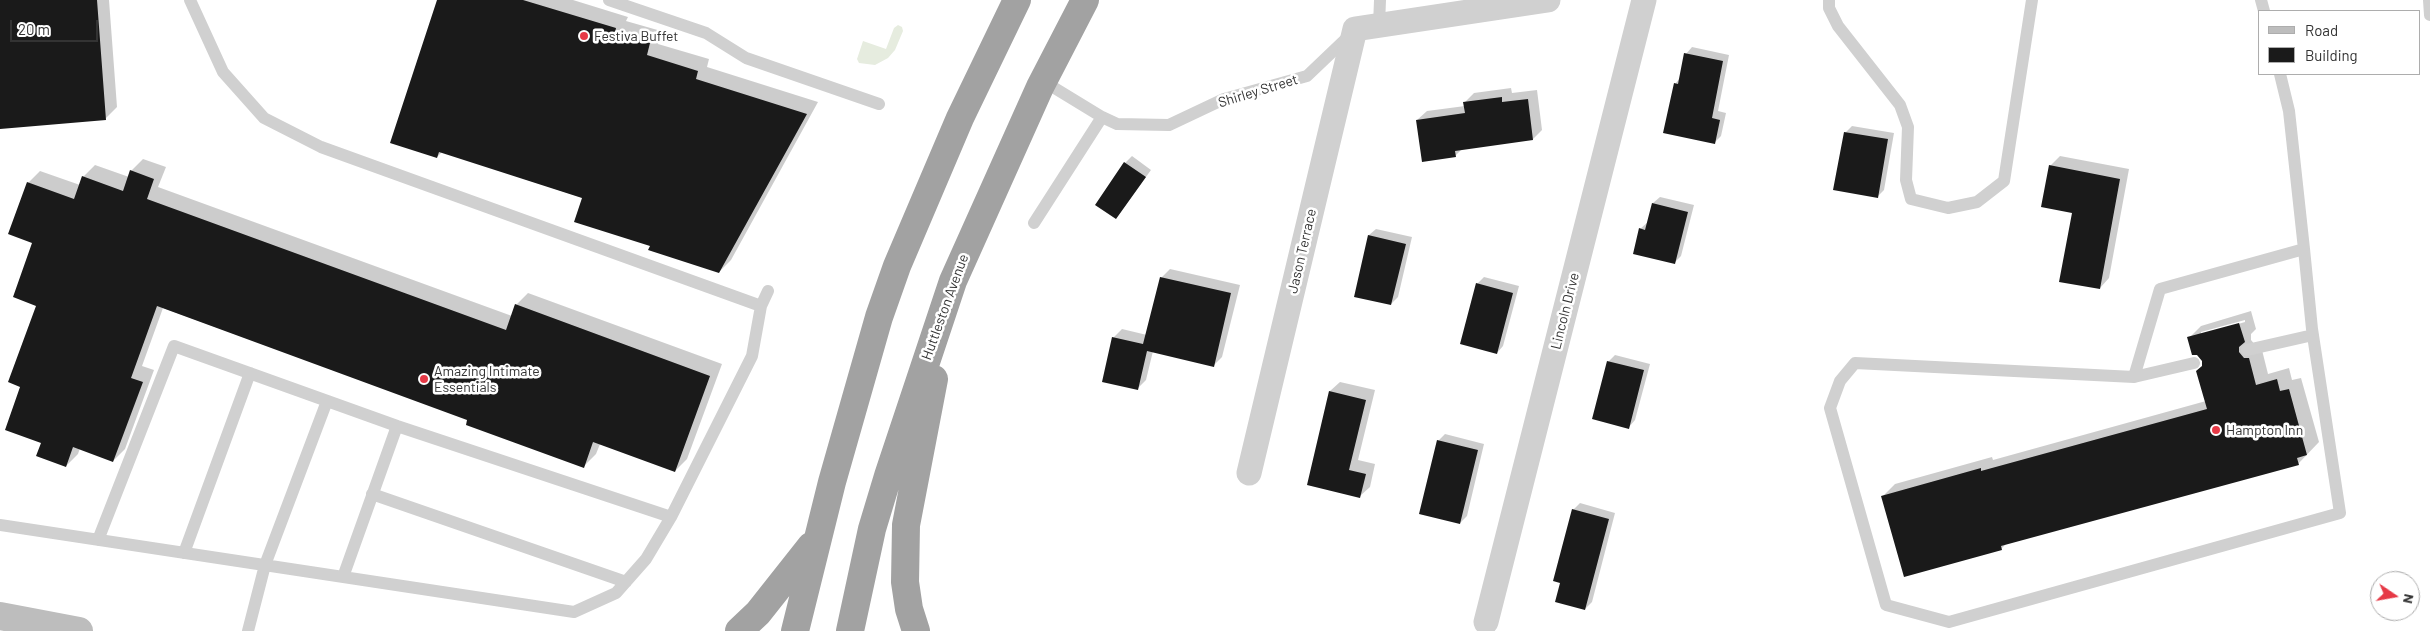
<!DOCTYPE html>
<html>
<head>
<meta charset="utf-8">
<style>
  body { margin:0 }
  #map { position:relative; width:2430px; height:631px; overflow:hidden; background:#fff; font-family:Barlow,sans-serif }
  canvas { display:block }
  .legend { position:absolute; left:2258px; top:10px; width:162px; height:65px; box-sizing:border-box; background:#fff; border:1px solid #adadad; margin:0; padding:6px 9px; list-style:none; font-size:15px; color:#333 }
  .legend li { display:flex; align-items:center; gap:10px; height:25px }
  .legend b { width:25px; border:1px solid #adadad }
  .north { position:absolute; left:2370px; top:571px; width:50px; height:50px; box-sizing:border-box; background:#fff; border:1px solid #adadad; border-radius:50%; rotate:102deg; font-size:14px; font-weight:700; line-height:20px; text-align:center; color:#333 }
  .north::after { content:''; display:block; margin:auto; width:18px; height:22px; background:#e63946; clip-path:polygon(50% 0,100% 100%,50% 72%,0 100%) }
  .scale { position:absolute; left:10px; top:20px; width:88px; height:22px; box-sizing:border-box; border:2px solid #333; border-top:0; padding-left:6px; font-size:15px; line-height:18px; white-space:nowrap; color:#333; -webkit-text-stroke:4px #fff; paint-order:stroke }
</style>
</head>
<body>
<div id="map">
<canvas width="2430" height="631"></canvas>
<ul class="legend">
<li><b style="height:6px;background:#bdbdbd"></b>Road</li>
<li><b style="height:14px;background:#1a1a1a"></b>Building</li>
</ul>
<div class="north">N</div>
<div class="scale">20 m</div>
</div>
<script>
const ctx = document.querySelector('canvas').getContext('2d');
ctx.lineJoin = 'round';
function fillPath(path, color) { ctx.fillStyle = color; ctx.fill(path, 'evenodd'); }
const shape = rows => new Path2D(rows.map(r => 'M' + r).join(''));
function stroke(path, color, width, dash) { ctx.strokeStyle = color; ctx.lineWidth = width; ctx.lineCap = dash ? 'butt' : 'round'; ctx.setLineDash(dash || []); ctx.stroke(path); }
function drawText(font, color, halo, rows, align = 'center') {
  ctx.font = font + ' Barlow,sans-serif'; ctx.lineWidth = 5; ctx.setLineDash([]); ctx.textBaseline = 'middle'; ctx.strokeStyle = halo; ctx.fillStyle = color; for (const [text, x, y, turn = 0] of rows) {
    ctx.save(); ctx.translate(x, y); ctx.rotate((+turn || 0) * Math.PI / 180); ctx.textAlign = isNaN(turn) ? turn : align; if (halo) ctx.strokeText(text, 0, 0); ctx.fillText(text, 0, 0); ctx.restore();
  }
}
const green = shape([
  [898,25,902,27,903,31,895,50,888,58,875,65,859,63,857,59,863,41,886,49,894,28]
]);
const shadow = shape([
  [0,0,109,0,117,107,105,119,0,127],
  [438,0,573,0,628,17,626,21,661,31,658,44,709,59,707,67,818,102,731,260,719,272,651,245,583,198,442,152,437,157],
  [1692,47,1729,55,1718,111,1726,113,1721,136,1715,142,1675,84,1680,78,1686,54],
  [1511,88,1512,93,1537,90,1542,130,1533,139,1462,149,1455,156,1417,120,1427,111,1465,106,1464,103,1474,93],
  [1852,126,1894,133,1884,190,1878,196,1845,133],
  [1132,156,1151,170,1116,218,1125,163],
  [2060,156,2129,169,2109,278,2100,288,2073,212,2050,166],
  [143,159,166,167,158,187,512,316,516,305,528,293,722,364,687,459,675,471,600,444,596,454,584,466,469,419,163,308,142,366,154,370,125,449,113,461,80,448,78,454,66,466,42,443,38,305,28,183,40,171,80,185,83,177,95,165,129,177,131,171],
  [1660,197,1694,205,1681,256,1674,263,1640,229,1648,222,1653,203],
  [1376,229,1412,237,1398,297,1391,304,1369,235],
  [1170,269,1240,285,1222,357,1213,366,1153,351,1146,380,1137,389,1113,338,1122,329,1147,335,1161,278],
  [1484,277,1519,286,1503,346,1497,353,1477,284],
  [2251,311,2256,329,2251,334,2251,340,2256,346,2261,346,2268,374,2289,368,2292,380,2301,378,2319,442,2298,464,2006,544,2001,549,1883,496,1895,484,1992,457,1993,460,2206,401,2203,360,2189,338,2201,326],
  [2245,320,2245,322,2201,335,2201,332],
  [1615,355,1650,364,1635,420,1629,427,1608,362],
  [1340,382,1375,390,1358,460,1375,464,1370,487,1360,496,1308,484,1330,391],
  [1445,434,1484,444,1467,516,1460,523,1438,441],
  [1580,503,1615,513,1592,602,1585,609,1562,583,1573,510]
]);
const building = shape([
  [0,0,97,0,106,120,0,129],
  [437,0,523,0,616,28,615,33,650,43,647,55,698,71,696,79,807,114,719,273,648,250,650,246,574,222,582,198,439,152,437,158,390,143],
  [1684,53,1723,61,1712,118,1720,120,1715,144,1663,133,1674,83,1678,84],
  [1502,97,1502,102,1528,99,1533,140,1455,151,1456,157,1422,162,1416,120,1465,113,1463,102],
  [1844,132,1888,139,1878,198,1833,190],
  [1124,162,1146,177,1116,219,1095,205],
  [2049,165,2120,179,2100,289,2059,282,2072,213,2041,207],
  [130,170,154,179,147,199,506,330,515,304,710,376,675,472,593,442,584,468,466,425,467,420,157,306,131,378,143,382,113,462,73,447,66,467,36,456,41,443,5,430,20,387,8,382,36,306,13,297,32,243,8,234,27,182,74,199,82,176,123,191],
  [1652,203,1688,212,1675,264,1633,254,1639,228,1645,230],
  [1368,235,1406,244,1391,305,1354,297],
  [1160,277,1231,293,1214,367,1147,351,1138,390,1102,382,1112,337,1143,344],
  [1476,283,1513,293,1497,354,1460,344],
  [2239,323,2245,342,2239,347,2239,352,2244,358,2249,358,2256,385,2277,379,2280,391,2289,389,2307,455,2297,458,2299,465,2001,546,2002,550,1904,577,1881,496,1981,468,1981,471,2207,409,2196,371,2202,366,2202,361,2197,355,2192,355,2187,337],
  [1607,361,1644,370,1629,429,1592,419],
  [1329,391,1366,400,1349,470,1366,474,1360,498,1307,485],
  [1437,440,1478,450,1460,524,1419,514],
  [1572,509,1609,519,1585,610,1555,602,1560,583,1553,581]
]);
const service = shape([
  [190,0,223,72,264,118,321,147,761,306],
  [609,0,706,33,746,58,879,104],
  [1829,0,1829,8,1838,26,1900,105,1908,127,1906,180,1911,199,1948,208,1977,202,2004,181,2032,0],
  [2261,0,2264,11],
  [2429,0,2430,15],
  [1379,26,1380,0],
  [2280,74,2289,111,2304,249,2312,329,2340,513,1949,622,1886,605,1830,408,1840,381,1855,363,2134,377,2160,289,2304,249],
  [1043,81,1102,117,1117,124,1169,125,1224,99,1307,76,1350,35],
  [1034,223,1102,117],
  [2247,350,2313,335],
  [2134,377,2194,363],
  [372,494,626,582],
  [0,525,574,612,616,593,646,559,671,517,752,356,761,306,768,291],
  [98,540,174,346,397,426,671,517],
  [184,553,250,373],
  [343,577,397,426],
  [248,631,265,565,327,401]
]);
const minor = shape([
  [1249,473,1355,29,1548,0],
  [1486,622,1644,0]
]);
const secondary = shape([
  [0,616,79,631]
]);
const trunk = shape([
  [739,631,758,613,811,546],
  [795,631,832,482,879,317,897,266,960,118,1017,0],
  [850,631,872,529,888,476,953,281,1040,87,1085,0],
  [916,631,909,609,905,582,906,525,934,379]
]);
const markers = [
  [584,36,5,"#e63946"],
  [424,379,5,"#e63946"],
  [2216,430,5,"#e63946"]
];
const poiNames = [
  ["Festiva Buffet",594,36],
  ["Amazing Intimate",434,371],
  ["Essentials",434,387],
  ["Hampton Inn",2226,430]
];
const streetNames = [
  ["Shirley Street",1258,91,-17],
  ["Jason Terrace",1302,251,-77],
  ["Huttleston Avenue",945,307,-70],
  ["Lincoln Drive",1565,311,-76]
];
fillPath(green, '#e6ecdf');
fillPath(shadow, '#0003');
fillPath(building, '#1a1a1a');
stroke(service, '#d0d0d0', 12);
stroke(minor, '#d0d0d0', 25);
stroke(secondary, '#bdbdbd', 28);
stroke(trunk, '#a2a2a2', 28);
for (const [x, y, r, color] of markers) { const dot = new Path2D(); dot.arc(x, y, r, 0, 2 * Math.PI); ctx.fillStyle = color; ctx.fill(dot); stroke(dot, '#fff', 2); }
drawText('14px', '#333', '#fff', poiNames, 'left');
drawText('14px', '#333', '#fff', streetNames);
</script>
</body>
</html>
